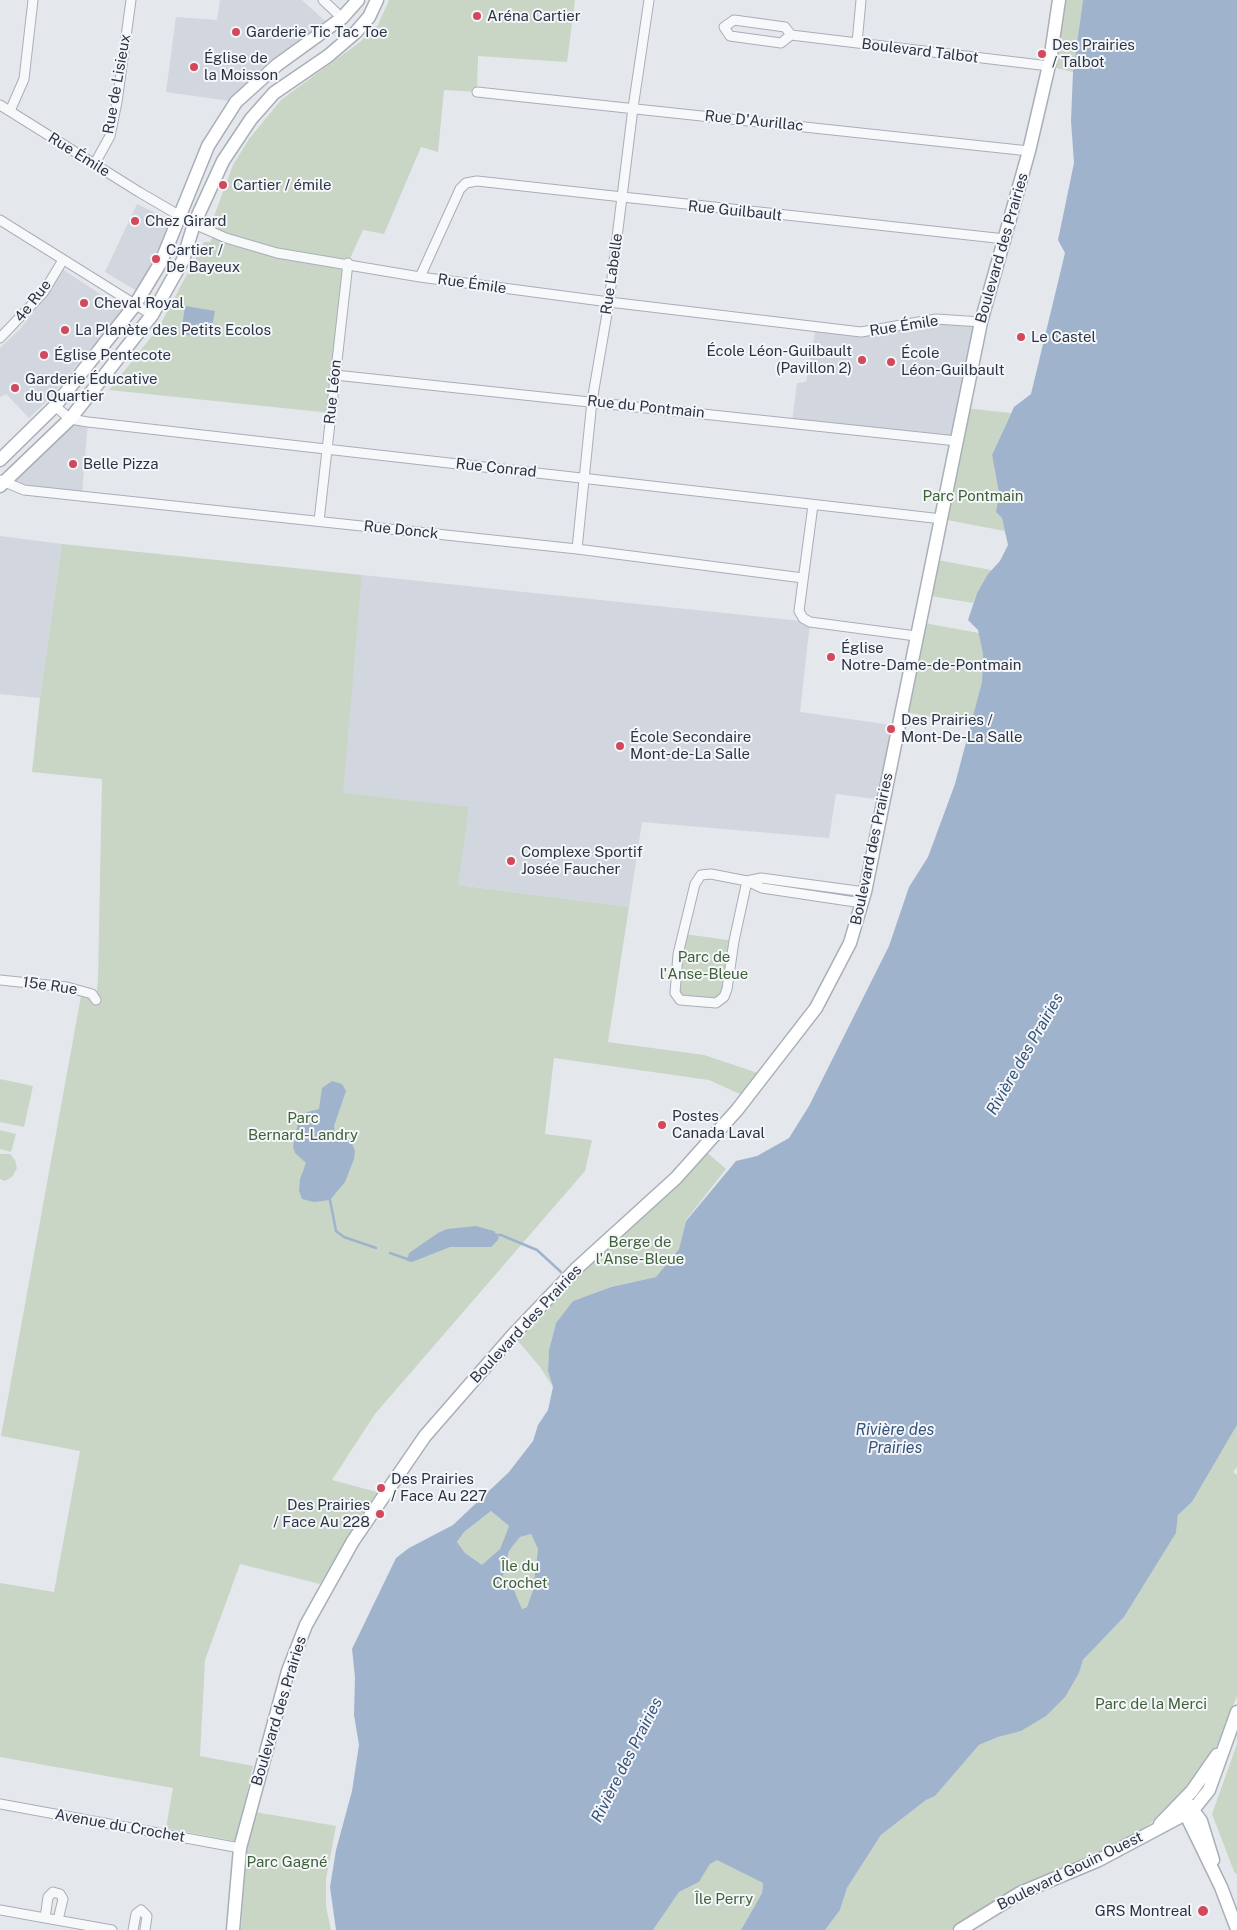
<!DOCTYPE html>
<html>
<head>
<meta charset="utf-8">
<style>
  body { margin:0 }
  canvas { display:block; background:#e4e7ec }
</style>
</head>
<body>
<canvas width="1237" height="1930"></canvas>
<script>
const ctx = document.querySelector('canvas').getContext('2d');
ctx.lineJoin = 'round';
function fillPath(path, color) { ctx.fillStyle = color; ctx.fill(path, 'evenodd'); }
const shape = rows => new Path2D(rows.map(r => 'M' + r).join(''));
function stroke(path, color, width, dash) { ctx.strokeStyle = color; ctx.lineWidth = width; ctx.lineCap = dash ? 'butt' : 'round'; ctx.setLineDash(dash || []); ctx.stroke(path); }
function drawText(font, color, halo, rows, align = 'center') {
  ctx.font = font + ' "Public Sans",sans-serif'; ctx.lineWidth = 4; ctx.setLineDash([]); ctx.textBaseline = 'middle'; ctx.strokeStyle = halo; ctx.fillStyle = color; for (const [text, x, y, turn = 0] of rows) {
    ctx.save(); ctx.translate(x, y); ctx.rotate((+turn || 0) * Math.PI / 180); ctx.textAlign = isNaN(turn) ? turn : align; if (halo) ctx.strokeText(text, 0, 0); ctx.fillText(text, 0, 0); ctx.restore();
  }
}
const built = shape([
  [220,0,302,0,325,21,264,65,230,101,166,92,176,17,217,20],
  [137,204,170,220,153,262,137,291,105,272],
  [62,269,123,309,49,399,29,418,6,394,0,397,0,348,21,328,50,290],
  [936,319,981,322,957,441,792,423,797,383,806,382,816,327,861,332],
  [70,419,88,422,82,493,24,487,9,482],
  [0,536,62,544,40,698,0,694],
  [362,575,810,622,800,712,898,726,883,800,836,794,829,838,642,822,629,907,458,885,342,793]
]);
const green = shape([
  [389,0,575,0,567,62,478,56,477,92,444,90,438,152,421,147,384,234,363,230,348,263,331,413,109,390,159,327,204,242,210,242,220,224,213,219,233,165,249,139,281,100,360,42,378,25],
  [1059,0,1083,0,1073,72,1049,66],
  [964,408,1011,413,992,455,999,493,996,512,1002,518,1005,531,942,519],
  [62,544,362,575,343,793,469,807,458,885,629,907,608,1042,704,1055,758,1073,740,1094,709,1080,554,1058,545,1134,592,1140,585,1171,375,1414,332,1480,377,1492,320,1584,240,1564,205,1660,200,1756,253,1766,237,1839,234,1841,166,1828,173,1788,0,1757,0,1583,54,1592,80,1451,1,1436,81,996,96,1000,98,980,102,779,32,772,40,698],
  [938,560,991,570,977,593,973,603,925,595],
  [919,622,979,633,983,654,982,682,972,725,901,711],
  [685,934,734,941,727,989,716,1003,680,1000,675,993],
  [0,1079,33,1086,24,1127,0,1122],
  [0,1130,16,1134,11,1152,0,1149],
  [702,1148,726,1169,686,1220,679,1249,656,1277,611,1287,573,1301,556,1323,549,1350,548,1371,553,1387,540,1367,513,1335],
  [0,1154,10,1154,15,1160,17,1168,12,1177,5,1181,0,1179],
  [1237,1425,1237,1467,1233,1472,1237,1475,1237,1696,1217,1745,1187,1790,1142,1831,1098,1855,1002,1896,951,1930,825,1930,840,1910,847,1888,881,1835,926,1800,935,1796,979,1745,998,1737,1021,1731,1079,1673,1083,1660,1124,1617,1176,1533,1178,1515,1192,1502],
  [491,1511,509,1526,500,1549,482,1566,465,1553,457,1542,464,1532],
  [531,1534,538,1549,533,1590,527,1607,522,1609,514,1590,508,1587,503,1576,509,1551,520,1537],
  [1237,1744,1237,1873,1235,1874,1212,1814],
  [255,1812,336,1826,326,1879,326,1907,331,1930,241,1930,245,1859],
  [717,1859,763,1883,762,1893,741,1930,653,1930,679,1892,699,1882,710,1864]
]);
const water = shape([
  [1083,0,1237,0,1237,1425,1192,1502,1178,1515,1176,1533,1124,1617,1083,1660,1079,1673,1065,1697,1046,1716,1021,1731,998,1737,979,1745,935,1796,926,1800,881,1835,847,1888,840,1910,825,1930,741,1930,762,1893,763,1883,717,1860,710,1864,699,1882,679,1892,653,1930,336,1930,330,1887,336,1850,352,1791,359,1745,354,1715,355,1677,352,1649,396,1558,409,1548,453,1525,509,1472,533,1441,538,1425,548,1410,553,1387,548,1371,549,1350,556,1323,573,1301,611,1287,656,1277,679,1249,686,1221,736,1161,757,1156,789,1138,809,1106,889,946,909,887,928,857,955,784,982,682,983,654,978,630,968,620,977,593,988,574,1000,561,1008,545,1002,518,996,512,999,493,992,455,1014,407,1031,394,1065,253,1058,240,1074,163,1071,121,1073,72],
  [491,1511,509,1526,500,1549,482,1565,465,1553,457,1542,464,1532],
  [531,1534,538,1549,533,1590,527,1607,522,1609,514,1590,508,1587,503,1576,509,1551,520,1537],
  [185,306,215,311,212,327,196,324,194,336,181,334],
  [332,1081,342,1084,346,1091,334,1126,335,1133,351,1141,355,1151,354,1159,345,1182,330,1200,314,1202,302,1199,299,1191,300,1179,306,1163,295,1153,293,1147,299,1118,307,1112,319,1109,322,1088],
  [476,1226,494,1231,499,1238,497,1241,491,1247,450,1247,412,1262,407,1261,409,1253,438,1233,447,1229]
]);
const stream = shape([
  [330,1200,336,1231,344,1237,376,1248],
  [495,1235,501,1235,537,1250,561,1272],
  [390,1253,410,1260]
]);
const street = shape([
  [323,0,342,18],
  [791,35,785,27,734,20,724,27,730,36,781,43,791,35,1049,66],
  [857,43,861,0],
  [477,92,1029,151],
  [0,105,139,192,194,224,226,238,277,253,420,277,609,302,861,332,936,319,981,322],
  [10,111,24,79,33,0],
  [94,165,110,136,117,102,131,0],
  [0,220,152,315],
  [420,277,460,189,466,183,477,181,1005,239],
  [0,338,43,293,63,260],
  [335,375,957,441],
  [55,406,70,419,88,422,942,519],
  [0,480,24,490,577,549,803,578],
  [813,505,799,611,803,618,810,622,916,636],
  [319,521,348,263],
  [577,549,592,401,609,302,633,108,649,0],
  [747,881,734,941,727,989,724,997,716,1003,680,1000,675,993,678,954,695,884,701,875,711,874,747,881,762,888,862,903],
  [747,881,761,878,865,892],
  [0,980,67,987,92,994,96,1000],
  [0,1804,240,1848],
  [0,1910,112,1930],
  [45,1918,48,1897,53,1892,60,1894,63,1899,58,1920],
  [133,1930,136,1914,141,1910,147,1916,145,1930]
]);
const secondary = shape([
  [0,460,55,406,135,305,161,262,208,146,236,102,277,65,342,18,358,0],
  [0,486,70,419,152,315,183,260,194,224,223,161,251,119,274,93,328,56,356,32,369,17,377,0],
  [1184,1799,1189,1821,1221,1887,1237,1929],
  [1188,1804,1201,1821,1213,1860],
  [1160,1824,1192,1791,1217,1755],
  [233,1930,240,1848,288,1671,306,1625,353,1541,425,1436,513,1335,577,1268,676,1178,737,1110,816,1008,850,943,865,892,981,322,1029,151,1050,61,1059,0],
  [960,1930,1020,1893,1099,1860,1193,1810,1209,1790,1237,1712]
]);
const markers = [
  [477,16,5,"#d1495b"],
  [236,32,5,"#d1495b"],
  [1042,54,5,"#d1495b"],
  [194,67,5,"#d1495b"],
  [223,185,5,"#d1495b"],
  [135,221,5,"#d1495b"],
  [156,259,5,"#d1495b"],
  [84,303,5,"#d1495b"],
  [65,330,5,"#d1495b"],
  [1021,337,5,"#d1495b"],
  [44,355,5,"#d1495b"],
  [862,360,5,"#d1495b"],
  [891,362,5,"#d1495b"],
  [15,388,5,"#d1495b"],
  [73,464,5,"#d1495b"],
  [831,657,5,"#d1495b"],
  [891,729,5,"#d1495b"],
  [620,746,5,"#d1495b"],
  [511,861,5,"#d1495b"],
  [662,1125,5,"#d1495b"],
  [381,1488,5,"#d1495b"],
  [380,1514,5,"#d1495b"],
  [1203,1911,6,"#d1495b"]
];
const poiNames = [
  ["Aréna Cartier",487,16],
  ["Garderie Tic Tac Toe",246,32],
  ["Des Prairies",1052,45],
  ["/ Talbot",1052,62],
  ["Église de",204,58],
  ["la Moisson",204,75],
  ["Cartier / émile",233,185],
  ["Chez Girard",145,221],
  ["Cartier /",166,250],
  ["De Bayeux",166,267],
  ["Cheval Royal",94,303],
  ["La Planète des Petits Ecolos",75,330],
  ["Le Castel",1031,337],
  ["École Léon-Guilbault",852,351,"right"],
  ["(Pavillon 2)",852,368,"right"],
  ["École",901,353],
  ["Léon-Guilbault",901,370],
  ["Église Pentecote",54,355],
  ["Garderie Éducative",25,379],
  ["du Quartier",25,396],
  ["Belle Pizza",83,464],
  ["Église",841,648],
  ["Notre-Dame-de-Pontmain",841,665],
  ["Des Prairies /",901,720],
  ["Mont-De-La Salle",901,737],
  ["École Secondaire",630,737],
  ["Mont-de-La Salle",630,754],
  ["Complexe Sportif",521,852],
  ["Josée Faucher",521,869],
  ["Postes",672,1116],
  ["Canada Laval",672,1133],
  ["Des Prairies",391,1479],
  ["/ Face Au 227",391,1496],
  ["Des Prairies",370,1505,"right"],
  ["/ Face Au 228",370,1522,"right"],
  ["GRS Montreal",1192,1911,"right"]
];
const streetNames = [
  ["Boulevard Talbot",920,51,7],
  ["Rue de Lisieux",117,84,-80],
  ["Rue D'Aurillac",754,121,6],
  ["Rue Émile",79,155,32],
  ["Rue Guilbault",735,211,6],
  ["Boulevard des Prairies",1002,248,-74],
  ["Rue Labelle",612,274,-82],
  ["Rue Émile",472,284,8],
  ["4e Rue",33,301,-52],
  ["Rue Émile",904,326,-9],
  ["Rue Léon",333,392,-84],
  ["Rue du Pontmain",646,407,6],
  ["Rue Conrad",496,468,6],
  ["Rue Donck",401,530,6],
  ["Boulevard des Prairies",872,849,-78],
  ["15e Rue",50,986,8],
  ["Boulevard des Prairies",526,1324,-47],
  ["Boulevard des Prairies",279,1711,-73],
  ["Avenue du Crochet",120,1826,10],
  ["Boulevard Gouin Ouest",1070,1871,-26]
];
const parkNames = [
  ["Parc Pontmain",973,496],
  ["Parc de",704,957],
  ["l'Anse-Bleue",704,974],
  ["Parc",303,1118],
  ["Bernard-Landry",303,1135],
  ["Berge de",640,1242],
  ["l'Anse-Bleue",640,1259],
  ["Île du",520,1566],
  ["Crochet",520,1583],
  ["Parc de la Merci",1151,1704],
  ["Parc Gagné",287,1862],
  ["Île Perry",724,1899]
];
const waterNames = [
  ["Rivière des Prairies",1025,1054,-60],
  ["Rivière des",895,1430],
  ["Prairies",895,1448],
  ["Rivière des Prairies",627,1760,-63]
];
fillPath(built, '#d2d6de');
fillPath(green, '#c9d6c5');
fillPath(water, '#9fb4cc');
stroke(stream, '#9fb4cc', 2.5);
stroke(street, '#a9aeb7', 11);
stroke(secondary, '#a9aeb7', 15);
stroke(street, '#f7f8fa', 9);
stroke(secondary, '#fff', 12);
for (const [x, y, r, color] of markers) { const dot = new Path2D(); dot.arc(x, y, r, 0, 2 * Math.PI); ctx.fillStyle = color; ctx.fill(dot); stroke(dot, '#f4f6f9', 2); }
drawText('15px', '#2b3445', '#f4f6f9', poiNames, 'left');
drawText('15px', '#2b3445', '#f4f6f9', streetNames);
drawText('15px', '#3f6138', '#f4f6f9', parkNames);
drawText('italic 16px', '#34527a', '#f4f6f9', waterNames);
</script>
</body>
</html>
